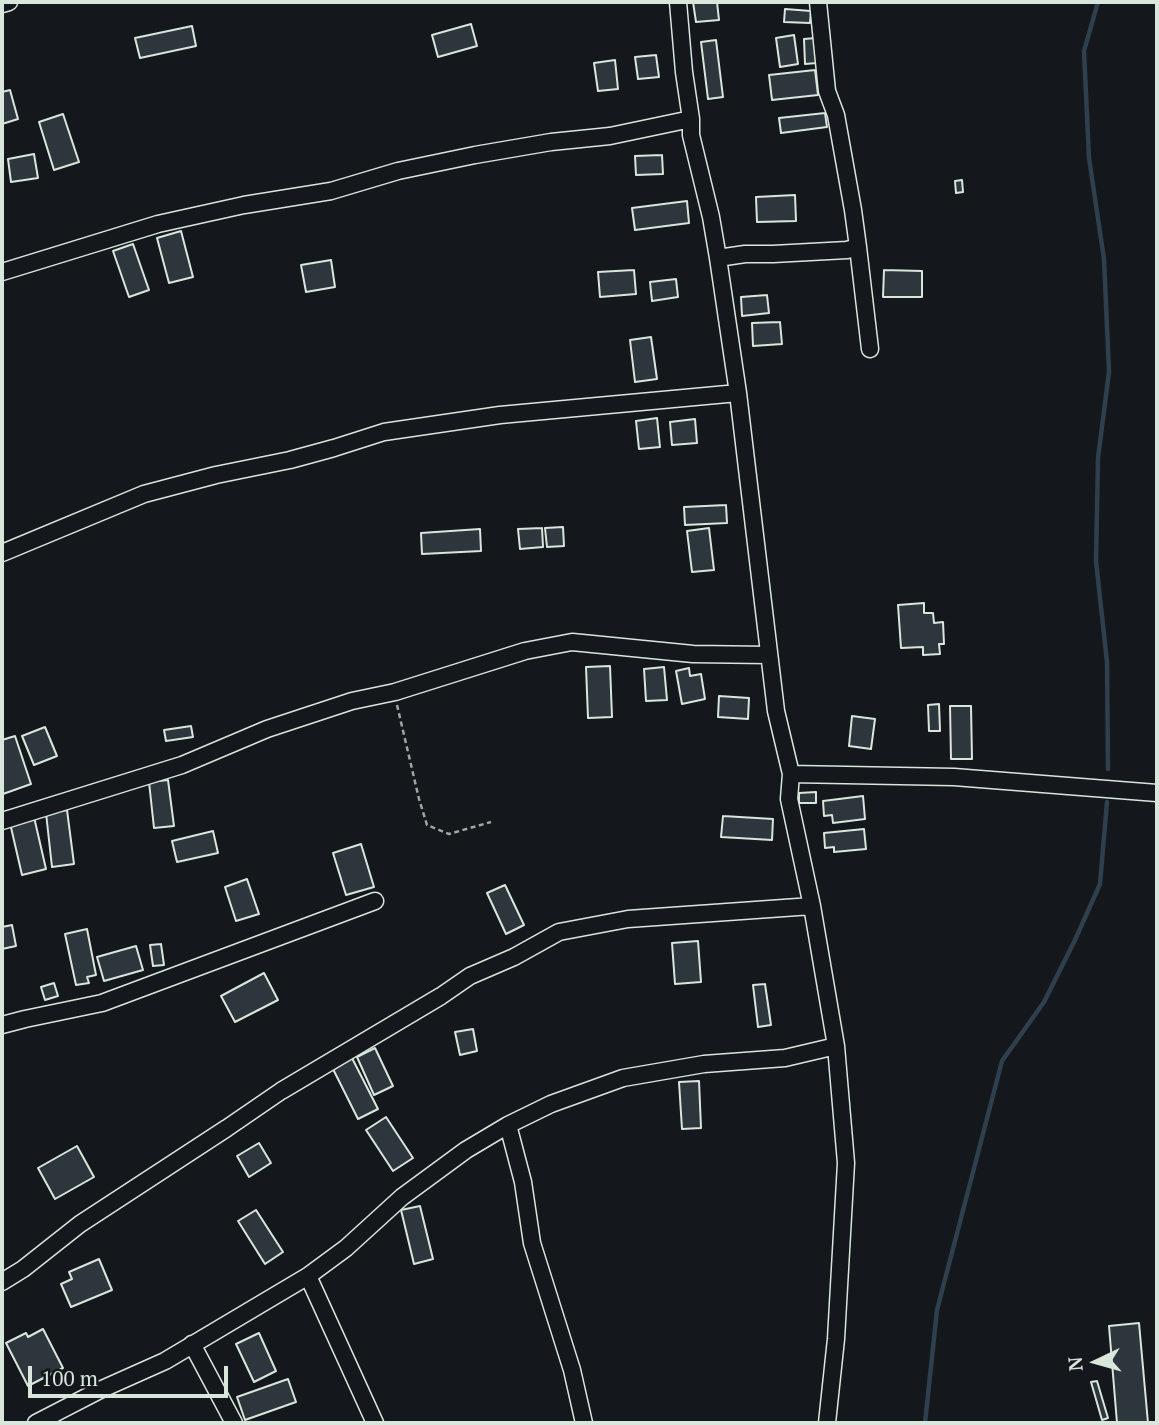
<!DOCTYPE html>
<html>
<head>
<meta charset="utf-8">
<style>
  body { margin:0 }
  #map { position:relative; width:1159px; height:1425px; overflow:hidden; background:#14181c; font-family:"PT Serif",serif }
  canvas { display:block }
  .frame { position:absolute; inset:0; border:4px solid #d8e6dc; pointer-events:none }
  .north { position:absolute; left:1061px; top:1327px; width:70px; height:70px; -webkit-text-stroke:5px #14181c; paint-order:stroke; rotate:265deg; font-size:19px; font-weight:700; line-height:28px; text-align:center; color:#d8e6dc }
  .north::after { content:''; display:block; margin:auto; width:24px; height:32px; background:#d8e6dc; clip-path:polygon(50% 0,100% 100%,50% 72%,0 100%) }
  .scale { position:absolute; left:28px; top:1366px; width:200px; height:32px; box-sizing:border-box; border:4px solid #d8e6dc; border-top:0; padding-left:9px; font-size:21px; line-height:24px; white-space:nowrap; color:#d8e6dc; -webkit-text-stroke:5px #14181c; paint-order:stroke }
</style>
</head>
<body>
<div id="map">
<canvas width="1159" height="1425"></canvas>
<div class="frame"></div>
<div class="north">N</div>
<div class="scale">100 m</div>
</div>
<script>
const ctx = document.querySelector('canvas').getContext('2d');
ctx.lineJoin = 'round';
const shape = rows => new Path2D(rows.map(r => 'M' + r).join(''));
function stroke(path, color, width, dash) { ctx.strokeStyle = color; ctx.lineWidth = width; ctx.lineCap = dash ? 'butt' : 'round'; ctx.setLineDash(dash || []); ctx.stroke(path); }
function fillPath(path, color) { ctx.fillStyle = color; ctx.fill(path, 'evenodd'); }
const stream = shape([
  [1098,2,1084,51,1089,158,1104,259,1109,372,1098,458,1096,561,1107,662,1108,769],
  [925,1423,937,1310,1002,1061,1044,1002,1075,940,1100,884,1107,802]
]);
const building = shape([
  [693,2,717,2,719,20,696,22,693,2],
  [785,9,811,11,810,23,784,22,785,9],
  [471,24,477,46,438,57,432,35,471,24],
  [192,26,196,46,140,58,135,38,192,26],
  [794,35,798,64,780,67,776,38,794,35],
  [816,38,817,63,805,64,804,39,816,38],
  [716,40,723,97,708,99,701,42,716,40],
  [656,55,659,77,638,79,635,57,656,55],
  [615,60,618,89,598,91,594,63,615,60],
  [815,70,818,95,772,100,769,75,815,70],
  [10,90,18,119,2,124,2,92,10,90],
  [825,113,827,127,781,133,779,118,825,113],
  [63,114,79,162,54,170,39,122,63,114],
  [34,154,38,178,11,182,8,159,34,154],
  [662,155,663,174,636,175,635,156,662,155],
  [962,180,963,192,956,193,955,181,962,180],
  [795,195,796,221,757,222,756,197,795,195],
  [687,201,689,223,635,230,632,208,687,201],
  [181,231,193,277,169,283,157,238,181,231],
  [133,244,149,290,129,297,113,251,133,244],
  [331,260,335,287,306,292,301,265,331,260],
  [634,270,636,294,600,297,598,272,634,270],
  [884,270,922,271,922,297,883,297,884,270],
  [676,279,678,297,652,301,650,282,676,279],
  [767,295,769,313,742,316,741,297,767,295],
  [780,322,782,344,753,346,752,323,780,322],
  [651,337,657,379,635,382,630,340,651,337],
  [657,418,660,447,639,449,636,421,657,418],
  [695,419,697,443,672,445,670,422,695,419],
  [726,505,727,523,685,525,684,507,726,505],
  [563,527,564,546,547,547,545,528,563,527],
  [542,528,543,547,520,549,518,529,542,528],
  [709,528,714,570,692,572,687,531,709,528],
  [480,529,481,551,422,554,421,533,480,529],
  [924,603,924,613,933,613,934,623,943,622,944,644,939,644,940,654,923,655,923,647,901,648,898,605,924,603],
  [610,666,612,717,588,718,586,667,610,666],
  [664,667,667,700,646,701,644,669,664,667],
  [689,668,690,676,701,674,705,699,682,704,676,671,689,668],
  [719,696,749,698,748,719,718,717,719,696],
  [939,704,940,731,929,731,928,705,939,704],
  [950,706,971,706,972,759,951,759,950,706],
  [852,716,875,719,871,749,849,746,852,716],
  [191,726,193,737,166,741,164,730,191,726],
  [45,727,57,756,34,765,22,736,45,727],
  [15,736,31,784,3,794,2,789,2,740,15,736],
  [168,780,174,826,154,828,149,782,168,780],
  [816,792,816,803,799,803,799,793,816,792],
  [863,796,865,819,833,823,832,815,824,816,823,801,863,796],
  [67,810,74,864,52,867,46,813,67,810],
  [723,816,773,819,772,840,721,837,723,816],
  [34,817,46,869,22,875,10,823,34,817],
  [864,829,866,849,834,852,834,847,825,848,824,833,864,829],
  [213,831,218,853,177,862,172,841,213,831],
  [361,844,374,887,346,895,333,853,361,844],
  [247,879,259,914,236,921,225,887,247,879],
  [505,885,524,925,506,934,487,893,505,885],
  [12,925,16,946,2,949,2,927,12,925],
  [87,929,96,975,87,977,89,983,76,985,65,934,87,929],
  [698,941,701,982,675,984,672,943,698,941],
  [161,944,164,965,153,966,150,945,161,944],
  [136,946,143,970,104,981,97,957,136,946],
  [264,973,278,1000,235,1022,221,996,264,973],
  [54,983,58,996,45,1000,41,987,54,983],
  [765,984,771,1025,758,1027,753,985,765,984],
  [473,1029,477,1051,460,1055,455,1032,473,1029],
  [375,1048,393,1086,374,1095,357,1057,375,1048],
  [352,1058,378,1109,358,1119,333,1069,352,1058],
  [699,1081,701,1128,682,1129,679,1082,699,1081],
  [386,1117,413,1158,393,1171,366,1130,386,1117],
  [259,1143,271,1163,249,1177,237,1156,259,1143],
  [77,1146,94,1177,55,1199,38,1168,77,1146],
  [420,1206,433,1259,414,1264,401,1210,420,1206],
  [256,1210,283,1252,265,1264,238,1221,256,1210],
  [99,1259,112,1290,71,1307,61,1284,72,1279,69,1272,99,1259],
  [1139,1323,1148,1423,1117,1423,1109,1326,1139,1323],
  [43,1329,63,1368,28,1386,6,1343,26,1333,28,1337,43,1329],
  [259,1333,276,1371,254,1382,236,1344,259,1333],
  [288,1379,296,1402,245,1420,237,1397,288,1379],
  [1097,1381,1108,1418,1102,1420,1091,1382,1097,1381]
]);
const path = shape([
  [397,705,419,799,427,825,449,834,491,822]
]);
const minor = shape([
  [678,2,684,72,691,119,691,135,711,217,718,258,738,393,776,711,791,774,789,799,812,906,836,1046,846,1163,836,1339,827,1423],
  [2,4,9,2],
  [858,247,870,349],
  [718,258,745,254,773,254,847,250,858,247,853,210,836,115,827,91,818,2],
  [2,272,158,224,244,205,331,191,398,171,475,155,551,142,610,136,691,119],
  [2,553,144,494,216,475,290,460,334,448,384,432,500,415,738,393],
  [791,774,954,777,1157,793],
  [2,821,182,765,267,729,352,701,395,692,525,651,572,642,693,654,769,655],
  [2,1025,25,1019,102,1003,375,901],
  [508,1125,523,1182,532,1243,572,1370,584,1423],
  [308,1276,375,1423],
  [2,1282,23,1269,80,1224,227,1128,281,1091,441,996,470,976,514,957,559,932,628,919,812,906],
  [192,1344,234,1423],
  [36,1423,100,1390,165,1361,308,1276,346,1248,402,1197,466,1150,508,1125,551,1104,623,1078,704,1064,785,1058,836,1046]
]);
stroke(stream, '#2f3f4d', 4.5);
fillPath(building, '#2c363c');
stroke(building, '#d8e6dc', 2);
stroke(minor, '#d8e6dc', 19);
stroke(path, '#9da8a2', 2.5, [5, 3.5]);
stroke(minor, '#14181c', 16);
</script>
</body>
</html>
